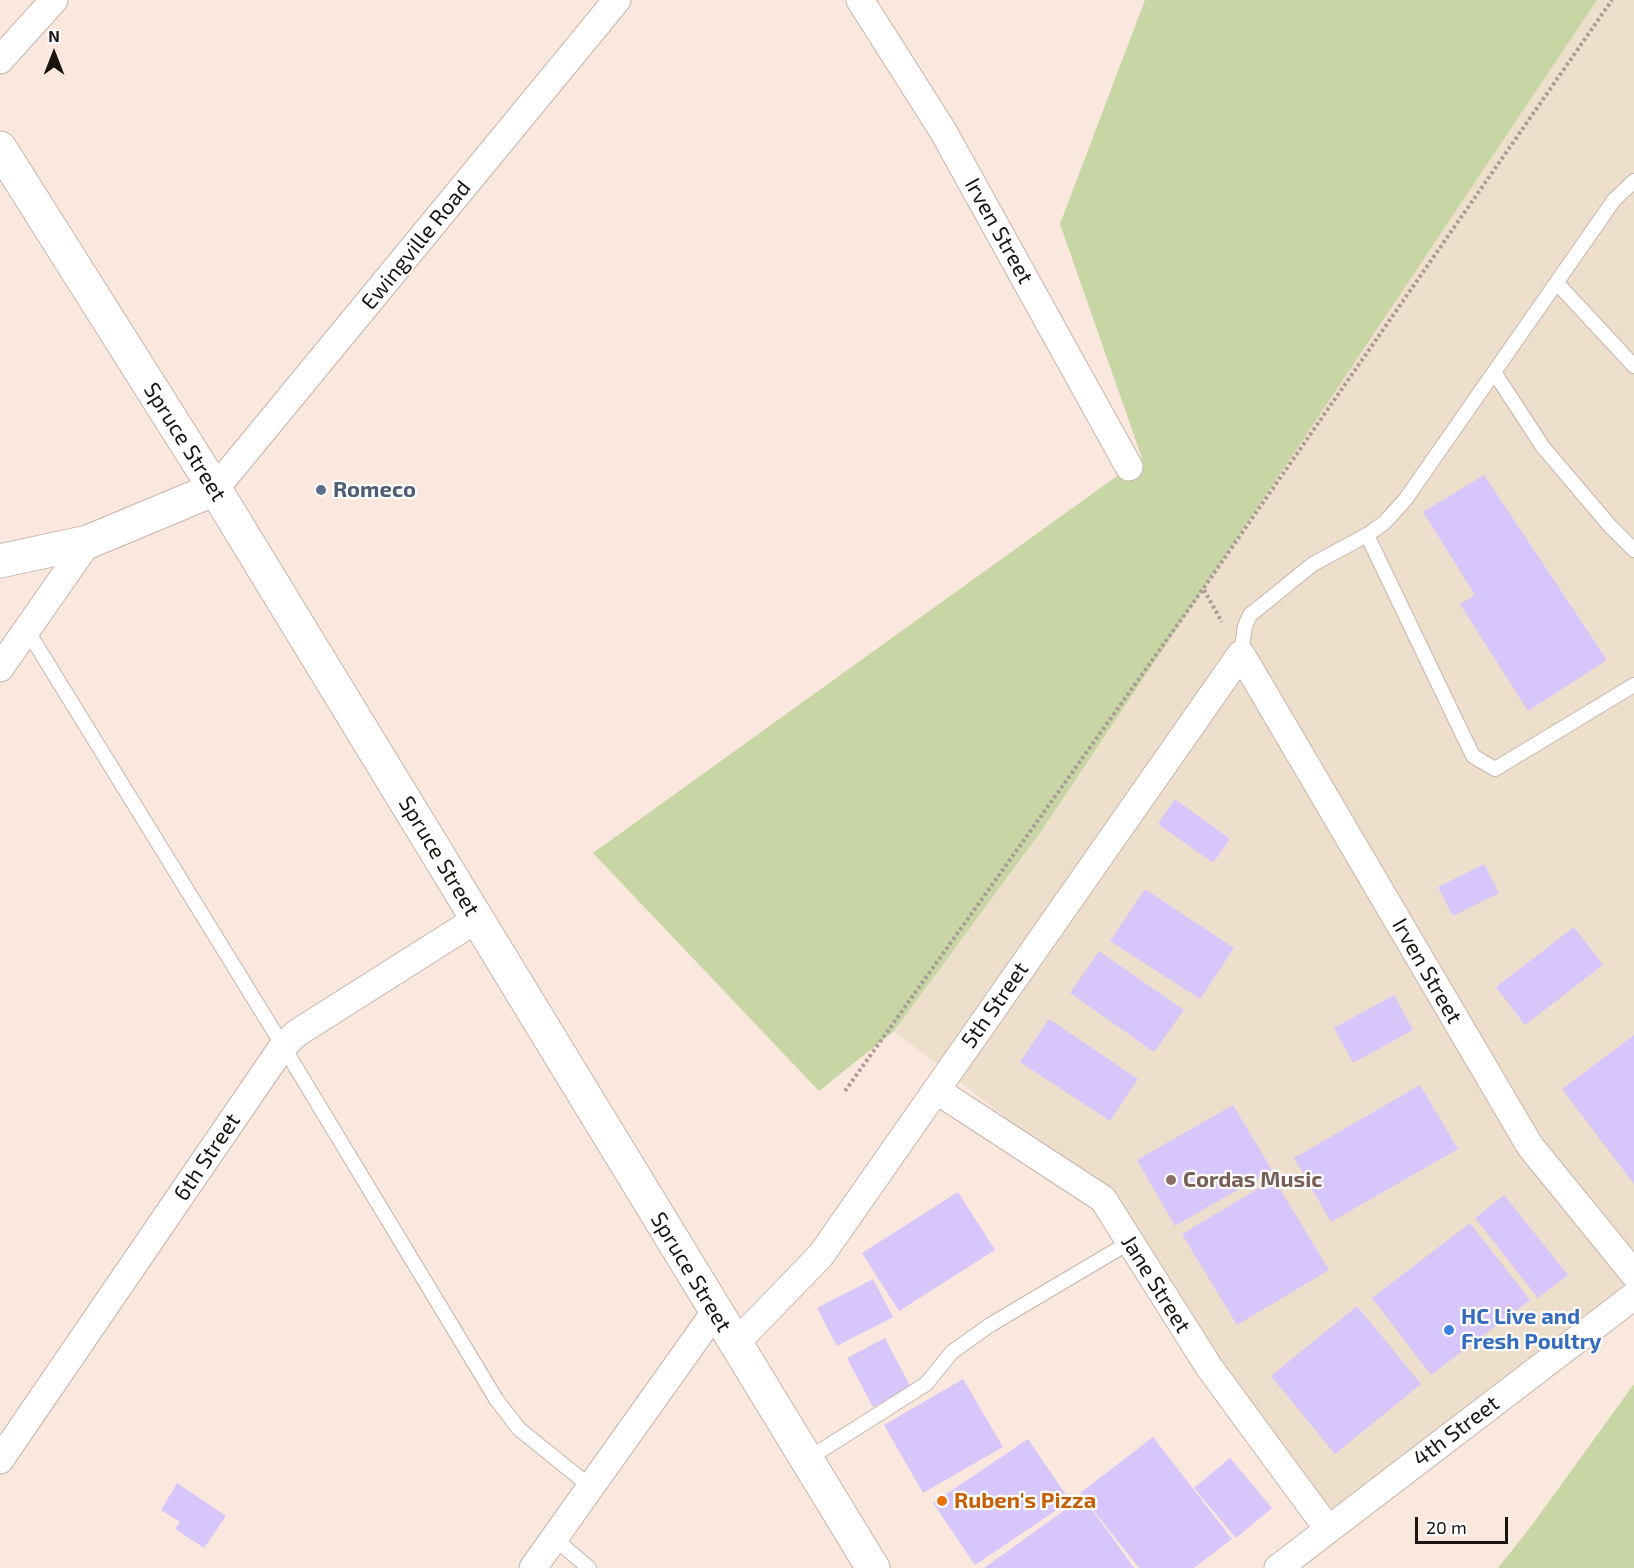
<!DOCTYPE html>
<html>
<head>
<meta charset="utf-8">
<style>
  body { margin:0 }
  #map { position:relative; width:1634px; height:1568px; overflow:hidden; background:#fae7de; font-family:"Exo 2",sans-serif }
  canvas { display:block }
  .north { position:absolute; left:24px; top:24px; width:60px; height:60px; -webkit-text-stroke:4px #fff; paint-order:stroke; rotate:0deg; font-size:16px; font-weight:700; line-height:24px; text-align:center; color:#1a1310 }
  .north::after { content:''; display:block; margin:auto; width:21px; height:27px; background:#1a1310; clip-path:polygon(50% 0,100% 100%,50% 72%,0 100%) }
  .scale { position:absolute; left:1415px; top:1517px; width:93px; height:27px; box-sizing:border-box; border:3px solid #1a1310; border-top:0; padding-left:8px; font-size:18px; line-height:21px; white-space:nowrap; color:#1a1310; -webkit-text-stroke:4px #fff; paint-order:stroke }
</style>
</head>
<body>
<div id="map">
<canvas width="1634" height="1568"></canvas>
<div class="north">N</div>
<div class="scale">20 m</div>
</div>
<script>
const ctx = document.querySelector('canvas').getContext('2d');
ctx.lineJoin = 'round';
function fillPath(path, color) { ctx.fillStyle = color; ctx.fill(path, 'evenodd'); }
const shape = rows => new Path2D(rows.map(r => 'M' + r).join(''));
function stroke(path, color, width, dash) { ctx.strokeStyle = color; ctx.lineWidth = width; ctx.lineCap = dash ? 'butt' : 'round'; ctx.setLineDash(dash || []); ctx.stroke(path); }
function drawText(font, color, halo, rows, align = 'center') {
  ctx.font = font + ' "Exo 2",sans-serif'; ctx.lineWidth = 4.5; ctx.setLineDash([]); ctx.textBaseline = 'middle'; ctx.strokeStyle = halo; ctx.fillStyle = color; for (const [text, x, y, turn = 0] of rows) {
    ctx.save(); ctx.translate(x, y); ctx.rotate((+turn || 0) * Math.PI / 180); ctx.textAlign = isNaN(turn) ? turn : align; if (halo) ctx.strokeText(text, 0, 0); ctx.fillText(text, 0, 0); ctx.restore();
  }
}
const industrial = shape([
  [1597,0,1634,0,1634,1298,1336,1521,1094,1186,894,1031,1040,833]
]);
const green = shape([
  [1145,0,1597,0,1040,833,894,1031,819,1091,593,853,1142,458,1060,224],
  [1634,1384,1634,1568,1498,1568,1532,1525]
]);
const building = shape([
  [1484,475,1607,660,1528,711,1460,604,1475,595,1423,512],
  [1175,799,1230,839,1213,863,1158,824],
  [1484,864,1499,893,1453,916,1438,887],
  [1145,889,1234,948,1200,999,1110,941],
  [1574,927,1603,965,1525,1025,1496,987],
  [1099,951,1184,1010,1154,1052,1070,993],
  [1394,995,1413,1030,1353,1063,1334,1028],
  [1049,1019,1138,1079,1110,1121,1020,1062],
  [1634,1035,1634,1184,1562,1089],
  [1420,1085,1458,1149,1331,1222,1294,1158],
  [1233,1105,1272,1170,1175,1226,1137,1160],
  [1274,1179,1329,1270,1237,1325,1182,1234],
  [958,1192,995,1250,899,1311,862,1253],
  [1504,1195,1568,1275,1538,1298,1475,1218],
  [1470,1223,1530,1300,1431,1375,1372,1298],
  [873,1279,893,1317,837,1346,817,1308],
  [1357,1306,1421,1384,1335,1454,1271,1376],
  [885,1338,911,1388,873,1407,847,1358],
  [963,1379,1003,1447,923,1493,884,1425],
  [1153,1437,1232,1539,1194,1568,1139,1568,1080,1493],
  [1028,1439,1070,1501,975,1565,933,1503],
  [1230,1458,1272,1508,1236,1538,1194,1488],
  [177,1483,226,1516,204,1548,175,1529,180,1522,161,1510],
  [1083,1497,1134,1568,984,1568]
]);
const path = shape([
  [1204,590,1222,622],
  [845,1091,1203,589,1612,0]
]);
const lane = shape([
  [1557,283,1634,366],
  [1494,372,1543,447,1610,526,1634,550],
  [1367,535,1473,756,1495,769,1634,685],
  [27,630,283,1046,496,1399,519,1429,591,1487],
  [1241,654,1245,626,1250,615,1313,564,1367,535,1384,523,1405,500,1614,200,1634,181],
  [806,1460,926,1384,952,1352,990,1325,1130,1242],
  [554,1538,589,1568]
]);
const street = shape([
  [860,0,943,131,1129,467],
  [0,60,54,0],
  [215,489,617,0],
  [0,668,88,542],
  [936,1090,1103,1199,1209,1367,1328,1529],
  [735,1344,821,1255,1241,654,1530,1146,1634,1274],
  [0,1460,283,1046,297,1033,477,919],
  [533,1568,715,1312],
  [1278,1568,1634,1296]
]);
const secondary = shape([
  [0,148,215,489,873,1568],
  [0,561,88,542,215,489]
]);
const markers = [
  [321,490,6,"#5c6f8a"],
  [1171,1180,6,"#8d6e63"],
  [1449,1330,6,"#3f7fe0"],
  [942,1501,6,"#e8710a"]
];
const streetNames = [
  ["Irven Street",999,231,61],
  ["Ewingville Road",416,245,-51],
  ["Spruce Street",185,442,58],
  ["Spruce Street",439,856,59],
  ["Irven Street",1427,971,60],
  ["5th Street",995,1005,-55],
  ["6th Street",207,1157,-56],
  ["Spruce Street",691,1272,59],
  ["Jane Street",1156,1284,58],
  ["4th Street",1456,1431,-37]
];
const serviceNames = [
  ["Romeco",333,490]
];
const educationNames = [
  ["Cordas Music",1183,1180]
];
const shopNames = [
  ["HC Live and",1461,1317],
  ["Fresh Poultry",1461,1342]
];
const foodNames = [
  ["Ruben's Pizza",954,1501]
];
fillPath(industrial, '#eedfcd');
fillPath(green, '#c7d6a4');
fillPath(building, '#d7c6f9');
stroke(lane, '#c7b5ac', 16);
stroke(street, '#c7b5ac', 29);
stroke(secondary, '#c7b5ac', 35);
stroke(path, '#aa9c95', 4, [3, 3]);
stroke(lane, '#fff', 14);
stroke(street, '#fff', 27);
stroke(secondary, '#fff', 33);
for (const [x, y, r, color] of markers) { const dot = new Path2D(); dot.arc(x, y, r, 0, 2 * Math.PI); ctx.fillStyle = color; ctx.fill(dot); stroke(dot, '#fff', 2); }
drawText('22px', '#1a1310', '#fff', streetNames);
drawText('bold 22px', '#4e5e75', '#fff', serviceNames, 'left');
drawText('bold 22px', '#785e54', '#fff', educationNames, 'left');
drawText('bold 22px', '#366cbe', '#fff', shopNames, 'left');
drawText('bold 22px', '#c56008', '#fff', foodNames, 'left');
</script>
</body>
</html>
